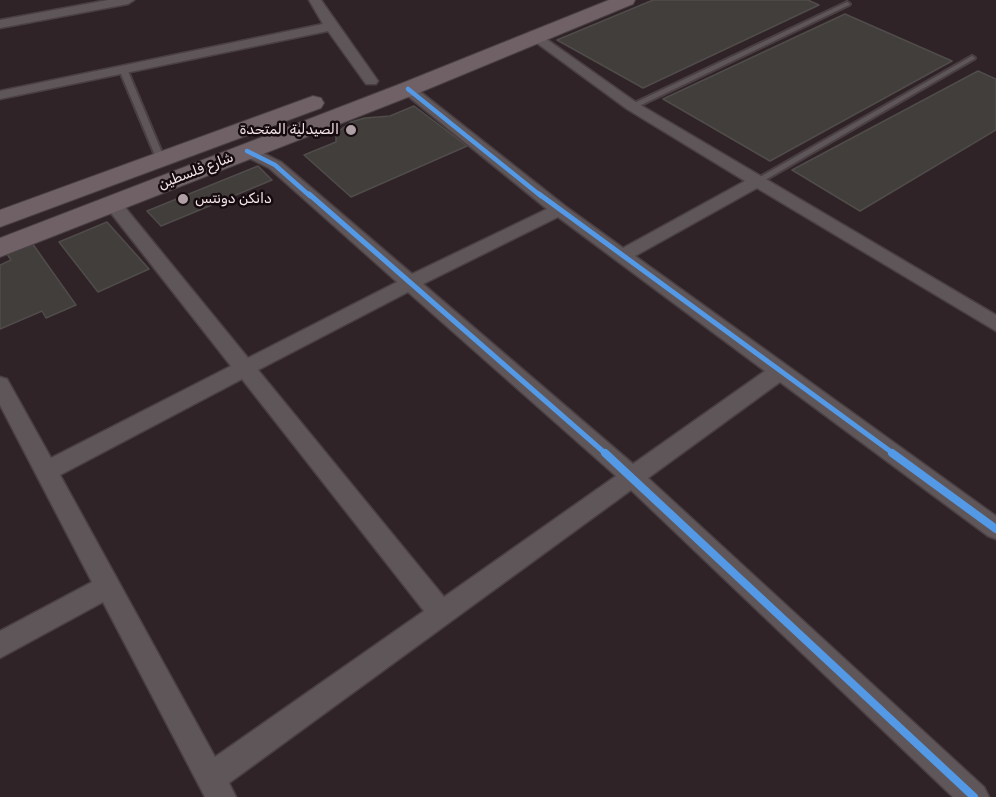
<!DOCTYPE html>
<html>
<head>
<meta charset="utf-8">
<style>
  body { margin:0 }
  canvas { display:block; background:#2f2327 }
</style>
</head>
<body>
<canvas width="996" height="797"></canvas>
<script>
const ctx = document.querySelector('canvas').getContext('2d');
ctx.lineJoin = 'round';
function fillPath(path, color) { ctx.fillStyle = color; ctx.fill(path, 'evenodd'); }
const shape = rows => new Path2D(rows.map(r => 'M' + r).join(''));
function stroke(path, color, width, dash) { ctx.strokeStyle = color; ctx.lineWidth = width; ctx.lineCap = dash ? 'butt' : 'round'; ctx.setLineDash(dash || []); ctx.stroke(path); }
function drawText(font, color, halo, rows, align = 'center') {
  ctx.font = font + ' Rubik,Vazirmatn,sans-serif'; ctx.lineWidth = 5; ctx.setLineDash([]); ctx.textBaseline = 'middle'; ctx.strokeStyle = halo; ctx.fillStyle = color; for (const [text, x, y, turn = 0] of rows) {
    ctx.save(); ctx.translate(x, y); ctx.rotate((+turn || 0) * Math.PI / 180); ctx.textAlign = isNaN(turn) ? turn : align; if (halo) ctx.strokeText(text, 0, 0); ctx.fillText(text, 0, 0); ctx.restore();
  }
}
const building = shape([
  [653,0,808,0,819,5,643,88,557,40,653,0],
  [845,14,952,61,770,161,663,99,845,14],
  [978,71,996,79,996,130,860,211,792,170,978,71],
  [414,106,467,146,351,197,304,155,336,142,336,133,351,122,365,118,390,116,414,106],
  [258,166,272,180,161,226,147,211,258,166],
  [107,222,149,269,98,292,59,242,107,222],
  [32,243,76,305,46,318,42,311,0,329,0,265,11,260,7,254,32,243]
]);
const service = shape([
  [847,2,850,4,849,5,635,108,628,106,847,2],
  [972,56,975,58,974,59,760,183,757,183,753,181,972,56],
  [121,68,127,69,165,160,164,162,158,162,157,160,119,69,121,68]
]);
const minor = shape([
  [108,0,134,0,128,4,0,28,0,20,108,0],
  [309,0,321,0,378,81,376,84,366,84,328,31,0,99,0,91,323,24,309,0],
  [535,31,637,103,996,315,996,331,757,188,635,256,996,516,996,539,988,536,780,382,648,478,984,787,989,797,953,797,631,490,229,783,236,797,205,797,103,602,0,658,0,631,92,582,0,405,0,377,7,379,51,458,231,366,107,208,105,204,107,200,119,200,248,358,397,282,269,168,241,154,239,151,241,148,253,148,281,162,412,274,547,209,403,92,401,89,403,86,413,86,565,206,623,248,745,181,627,109,530,38,528,35,530,32,535,31],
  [558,217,765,371,633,464,423,284,558,217],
  [408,292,616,476,444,597,258,370,408,292],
  [242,379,424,611,215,757,60,475,242,379]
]);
const primary = shape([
  [609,0,635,0,633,4,416,94,0,257,0,238,400,84,609,0],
  [313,96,321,98,324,103,321,108,0,227,0,210,313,96]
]);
const cyclewayFar2 = shape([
  [408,89,541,196],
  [247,151,275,165,310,196]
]);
const cyclewayFar1 = shape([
  [309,194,606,454],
  [539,194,894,454]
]);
const cycleway = shape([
  [605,453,974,797],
  [892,453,996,529]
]);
const markers = [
  [351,130,6,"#afa0a5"],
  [183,199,6,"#afa0a5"]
];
const farPoinames = [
  ["الصيدلية المتحدة",339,130],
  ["دانكن دونتس",195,199,"left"]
];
const farStreetnames = [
  ["شارع فلسطين",196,171,-21]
];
fillPath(building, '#413e3c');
stroke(building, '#4f4c4a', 1.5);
stroke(service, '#4a4043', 4);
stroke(minor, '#4a4043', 3);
stroke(primary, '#4a4043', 2);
fillPath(service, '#5f5659');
fillPath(minor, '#5f5659');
fillPath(primary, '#706167');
stroke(cyclewayFar2, '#5399e6', 4.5);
stroke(cyclewayFar1, '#5399e6', 5);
stroke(cycleway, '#5399e6', 8);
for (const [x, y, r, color] of markers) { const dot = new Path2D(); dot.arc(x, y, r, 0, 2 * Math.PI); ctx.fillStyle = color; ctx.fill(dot); stroke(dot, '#150b0f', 2); }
drawText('14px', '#f4e4e9', '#150b0f', farPoinames, 'right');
drawText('14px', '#f4e4e9', '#150b0f', farStreetnames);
</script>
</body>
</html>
